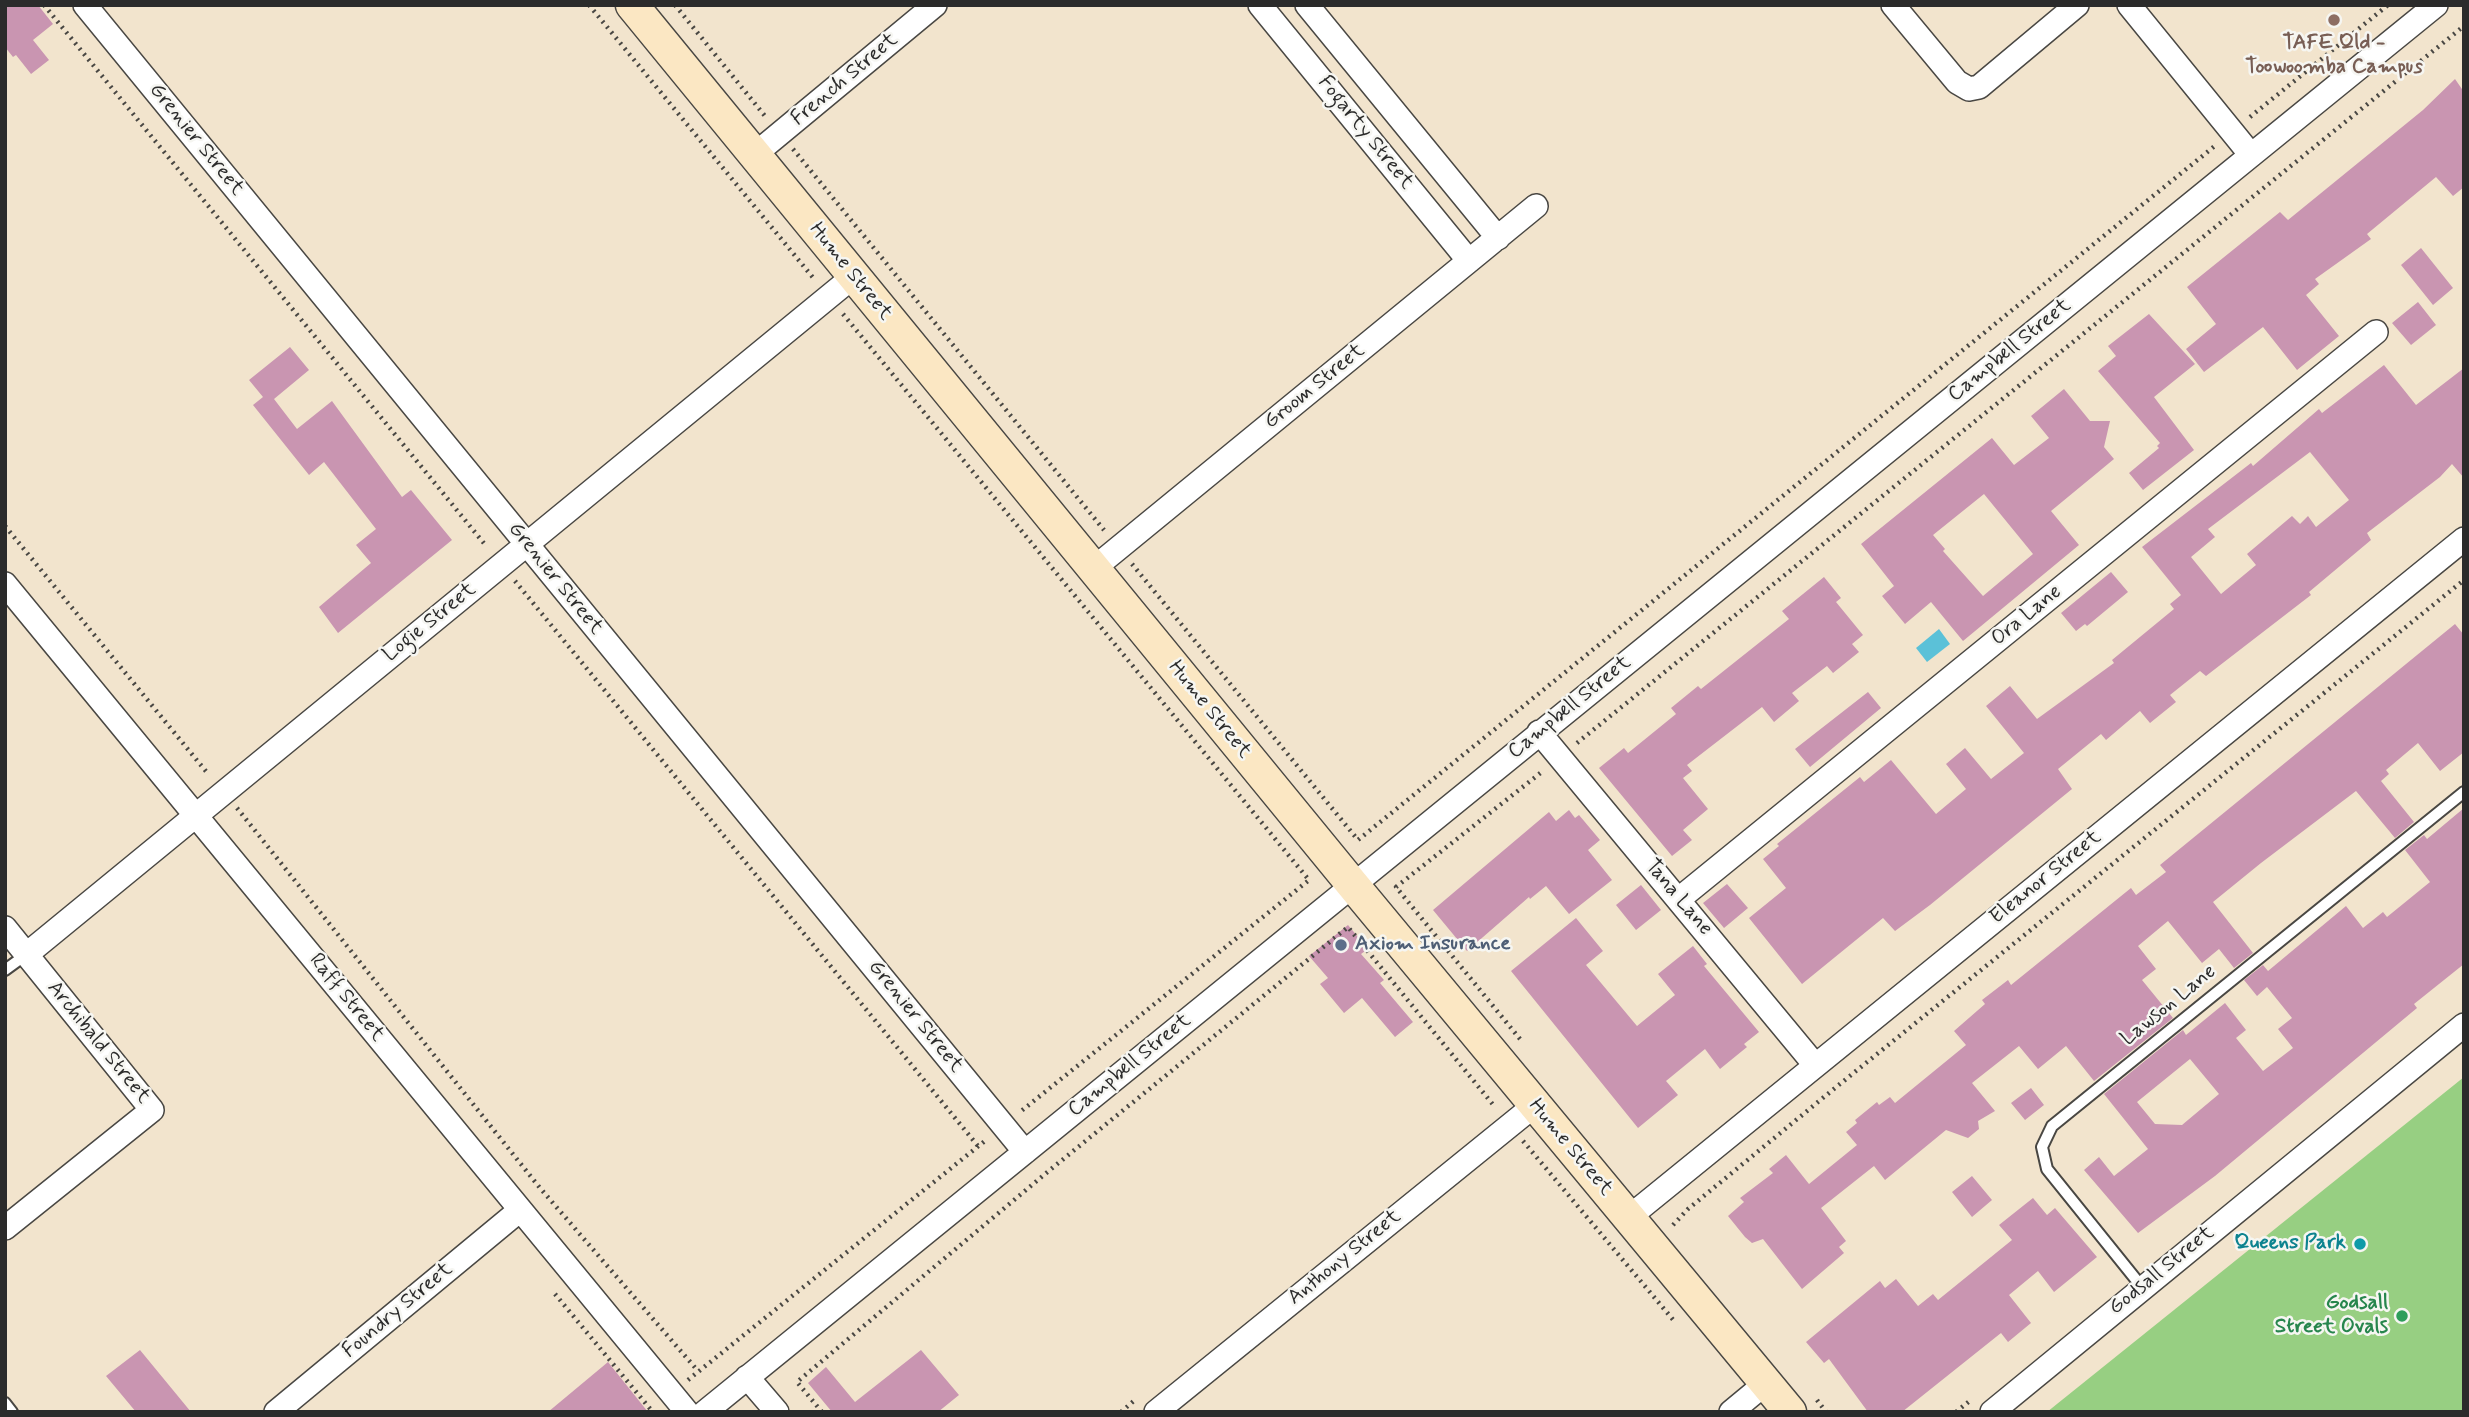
<!DOCTYPE html>
<html>
<head>
<meta charset="utf-8">
<style>
  body { margin:0 }
  #map { position:relative; width:2469px; height:1417px; overflow:hidden; background:#f2e4cd; font-family:Mynerve,sans-serif }
  canvas { display:block }
  .frame { position:absolute; inset:0; border:7px solid #2b2b2b; pointer-events:none }
</style>
</head>
<body>
<div id="map">
<canvas width="2469" height="1417"></canvas>
<div class="frame"></div>
</div>
<script>
const ctx = document.querySelector('canvas').getContext('2d');
ctx.lineJoin = 'round';
function fillPath(path, color) { ctx.fillStyle = color; ctx.fill(path, 'evenodd'); }
const shape = rows => new Path2D(rows.map(r => 'M' + r).join(''));
function stroke(path, color, width, dash) { ctx.strokeStyle = color; ctx.lineWidth = width; ctx.lineCap = dash ? 'butt' : 'round'; ctx.setLineDash(dash || []); ctx.stroke(path); }
function drawText(font, color, halo, rows, align = 'center') {
  ctx.font = font + ' Mynerve,sans-serif'; ctx.lineWidth = 5; ctx.setLineDash([]); ctx.textBaseline = 'middle'; ctx.strokeStyle = halo; ctx.fillStyle = color; for (const [text, x, y, turn = 0] of rows) {
    ctx.save(); ctx.translate(x, y); ctx.rotate((+turn || 0) * Math.PI / 180); ctx.textAlign = isNaN(turn) ? turn : align; if (halo) ctx.strokeText(text, 0, 0); ctx.fillText(text, 0, 0); ctx.restore();
  }
}
const green = shape([
  [2464,1077,2464,1412,2047,1412]
]);
const water = shape([
  [1939,629,1950,644,1927,662,1916,648]
]);
const building = shape([
  [5,5,38,5,53,24,33,40,49,60,31,74,16,55,13,57,5,47],
  [2455,79,2464,92,2464,187,2453,196,2436,177,2367,234,2371,239,2315,279,2319,284,2306,295,2339,336,2297,370,2263,327,2204,372,2186,349,2216,324,2187,287,2280,212,2288,220,2423,110],
  [2421,248,2453,288,2433,305,2401,265],
  [2418,302,2436,325,2411,345,2392,323],
  [2149,314,2195,364,2154,397,2194,450,2143,490,2129,473,2159,448,2157,446,2160,443,2098,371,2116,356,2108,346],
  [290,347,309,370,274,399,297,429,332,401,402,497,411,490,452,540,338,633,319,607,371,563,356,545,376,529,324,462,309,475,253,405,263,397,249,380],
  [2384,365,2416,405,2464,368,2464,478,2452,464,2440,477,2367,533,2371,540,2309,592,2311,595,2206,676,2200,671,2170,695,2176,702,2150,723,2140,711,2106,740,2101,734,2058,769,2072,789,1930,905,1895,931,1883,918,1802,984,1749,918,1786,888,1763,859,1779,846,1777,844,1860,777,1864,782,1891,760,1936,814,1966,789,1946,764,1965,748,1991,779,2024,753,1986,706,2010,686,2037,719,2114,663,2112,660,2174,609,2170,604,2181,595,2142,547,2229,480,2251,463,2253,466,2319,409,2322,413],
  [2310,452,2349,500,2316,527,2308,516,2300,524,2292,516,2247,554,2256,565,2221,594,2191,557,2215,537,2208,529],
  [2064,389,2090,421,2110,421,2104,447,2114,459,2051,511,2079,545,1963,641,1931,602,1905,624,1882,596,1894,586,1861,544,1992,438,2014,465,2049,438,2031,416],
  [1984,494,2033,554,1983,596,1943,551,1945,549,1933,535],
  [2111,572,2128,592,2087,626,2085,624,2076,631,2061,613],
  [1824,577,1841,598,1836,602,1863,635,1852,644,1859,652,1833,673,1827,666,1792,693,1799,701,1774,722,1762,707,1687,765,1692,771,1683,778,1708,809,1683,830,1692,840,1672,856,1599,768,1624,748,1628,753,1676,714,1671,708,1698,686,1701,689,1789,619,1782,611],
  [2455,624,2464,635,2464,752,2440,771,2418,743,2386,770,2389,774,2381,781,2414,822,2395,838,2356,791,2261,863,2213,902,2253,953,2234,968,2219,949,2202,963,2168,921,2138,946,2156,969,2142,980,2173,1018,2094,1081,2066,1046,2038,1069,2019,1046,1972,1083,1995,1111,1978,1121,1979,1129,1968,1138,1946,1130,1885,1180,1874,1166,1821,1208,1846,1241,1839,1247,1844,1253,1802,1289,1763,1239,1752,1243,1745,1237,1728,1216,1744,1202,1740,1198,1773,1173,1769,1169,1786,1155,1809,1184,1857,1145,1846,1132,1857,1123,1855,1120,1877,1102,1879,1105,1890,1097,1895,1103,1966,1045,1954,1031,1985,1004,1982,1000,2008,980,2011,985,2131,888,2136,895,2166,872,2160,865],
  [1868,692,1881,708,1810,767,1795,749],
  [2464,808,2464,964,2414,1004,2417,1008,2215,1176,2138,1233,2084,1170,2099,1157,2114,1176,2148,1149,2104,1094,2183,1030,2186,1035,2225,1003,2246,1030,2236,1038,2263,1071,2293,1048,2278,1029,2292,1018,2267,987,2257,996,2244,980,2263,965,2268,971,2346,906,2363,928,2383,912,2387,917,2430,882,2405,850,2424,835,2427,839],
  [2190,1059,2219,1094,2182,1125,2155,1124,2137,1102],
  [1569,810,1575,818,1579,815,1600,840,1588,850,1612,880,1569,914,1546,886,1530,899,1529,897,1467,951,1433,910,1549,812,1556,821],
  [1727,884,1748,908,1724,928,1703,903],
  [1641,885,1661,910,1636,930,1616,905],
  [1576,918,1603,951,1586,965,1637,1026,1675,995,1658,974,1693,946,1707,964,1704,966,1759,1032,1744,1044,1747,1047,1720,1069,1705,1049,1666,1081,1678,1095,1638,1128,1511,971],
  [1348,925,1368,949,1361,954,1384,980,1380,983,1413,1022,1395,1037,1362,998,1344,1013,1320,984,1328,978,1309,956],
  [2031,1088,2044,1105,2025,1120,2011,1103],
  [1972,1176,1992,1200,1972,1217,1952,1192],
  [2033,1198,2047,1215,2055,1208,2097,1257,2054,1292,2038,1271,2009,1295,2031,1323,2008,1342,2001,1333,1902,1412,1868,1412,1829,1359,1824,1363,1806,1342,1880,1281,1885,1288,1896,1279,1918,1306,1933,1294,1938,1300,2012,1240,1999,1225],
  [140,1350,191,1412,136,1412,106,1376],
  [921,1350,959,1395,938,1412,832,1412,808,1383,826,1367,855,1402],
  [608,1362,648,1412,548,1412]
]);
const path = shape([
  [44,5,487,547],
  [589,5,815,280],
  [675,5,765,116],
  [2250,117,2388,5],
  [793,149,1104,530],
  [843,314,1309,880,1020,1112],
  [5,526,209,775],
  [1132,564,1358,840,2216,145],
  [515,581,978,1146],
  [1577,743,2464,26],
  [237,808,540,1188,698,1371],
  [1520,1039,1396,887,1543,771],
  [1523,1141,1675,1322],
  [1673,1225,1688,1209,1835,1088,2464,580],
  [555,1294,652,1411],
  [688,1380,986,1140],
  [1817,1400,1826,1412],
  [822,1412,797,1382,1045,1174,1348,927,1495,1107],
  [1121,1412,1136,1399],
  [1956,1412,1972,1399]
]);
const lane = shape([
  [5,970,27,954],
  [2142,1287,2047,1169,2042,1147,2052,1126,2464,792],
  [5,1403,12,1412]
]);
const street = shape([
  [85,5,1025,1152],
  [1260,5,1469,261],
  [1307,5,1498,238],
  [1893,5,1957,82,1969,89,1979,87,2077,5],
  [2129,5,2251,155],
  [754,155,935,5],
  [1093,569,1536,206],
  [5,584,687,1412],
  [1539,732,1815,1065],
  [1679,899,2376,332],
  [5,928,152,1110,5,1228],
  [27,954,854,276],
  [1628,1218,2464,539],
  [747,1377,777,1412],
  [276,1412,520,1210],
  [705,1412,2436,5],
  [1156,1412,1535,1105],
  [1731,1412,1766,1383],
  [1992,1412,2464,1025]
]);
const secondary = shape([
  [632,5,1352,884,1790,1412]
]);
const markers = [
  [2334,20,7,"#8d6e63"],
  [1341,945,7,"#5c6f8a"],
  [2360,1244,7,"#0f9aa8"],
  [2402,1316,7,"#2e9e5b"]
];
const educationNames = [
  ["TAFE Qld -",2334,44],
  ["Toowoomba Campus",2334,68]
];
const streetNames = [
  ["French Street",845,80,-40],
  ["Fogarty Street",1365,133,51],
  ["Grenier Street",196,140,51],
  ["Hume Street",850,272,51],
  ["Campbell Street",2010,351,-39],
  ["Groom Street",1315,387,-39],
  ["Grenier Street",555,579,51],
  ["Ora Lane",2027,616,-39],
  ["Logie Street",430,623,-39],
  ["Campbell Street",1570,708,-39],
  ["Hume Street",1209,710,51],
  ["Eleanor Street",2046,878,-39],
  ["Tana Lane",1678,898,50],
  ["Raff Street",346,998,51],
  ["Lawson Lane",2169,1006,-39],
  ["Grenier Street",915,1017,51],
  ["Archibald Street",98,1043,51],
  ["Campbell Street",1130,1066,-39],
  ["Hume Street",1570,1148,50],
  ["Anthony Street",1345,1258,-39],
  ["Godsall Street",2162,1271,-39],
  ["Foundry Street",398,1311,-40]
];
const serviceNames = [
  ["Axiom Insurance",1355,945]
];
const cultureNames = [
  ["Queens Park",2346,1244]
];
const leisureNames = [
  ["Godsall",2388,1304],
  ["Street Ovals",2388,1328]
];
fillPath(green, '#97cf82');
fillPath(water, '#5bc1d8');
fillPath(building, '#c995b1');
stroke(lane, '#494743', 14);
stroke(street, '#494743', 26);
stroke(secondary, '#494743', 35);
stroke(path, '#494743', 4.5, [2, 5]);
stroke(lane, '#fff', 10);
stroke(street, '#fff', 23);
stroke(secondary, '#fbe7c3', 32);
for (const [x, y, r, color] of markers) { const dot = new Path2D(); dot.arc(x, y, r, 0, 2 * Math.PI); ctx.fillStyle = color; ctx.fill(dot); stroke(dot, '#f6f6f2', 2.5); }
drawText('bold 21px', '#785e54', '#f6f6f2', educationNames);
drawText('21px', '#2b2b2b', '#f6f6f2', streetNames);
drawText('bold 21px', '#4e5e75', '#f6f6f2', serviceNames, 'left');
drawText('bold 21px', '#0d838f', '#f6f6f2', cultureNames, 'right');
drawText('bold 21px', '#27864d', '#f6f6f2', leisureNames, 'right');
</script>
</body>
</html>
